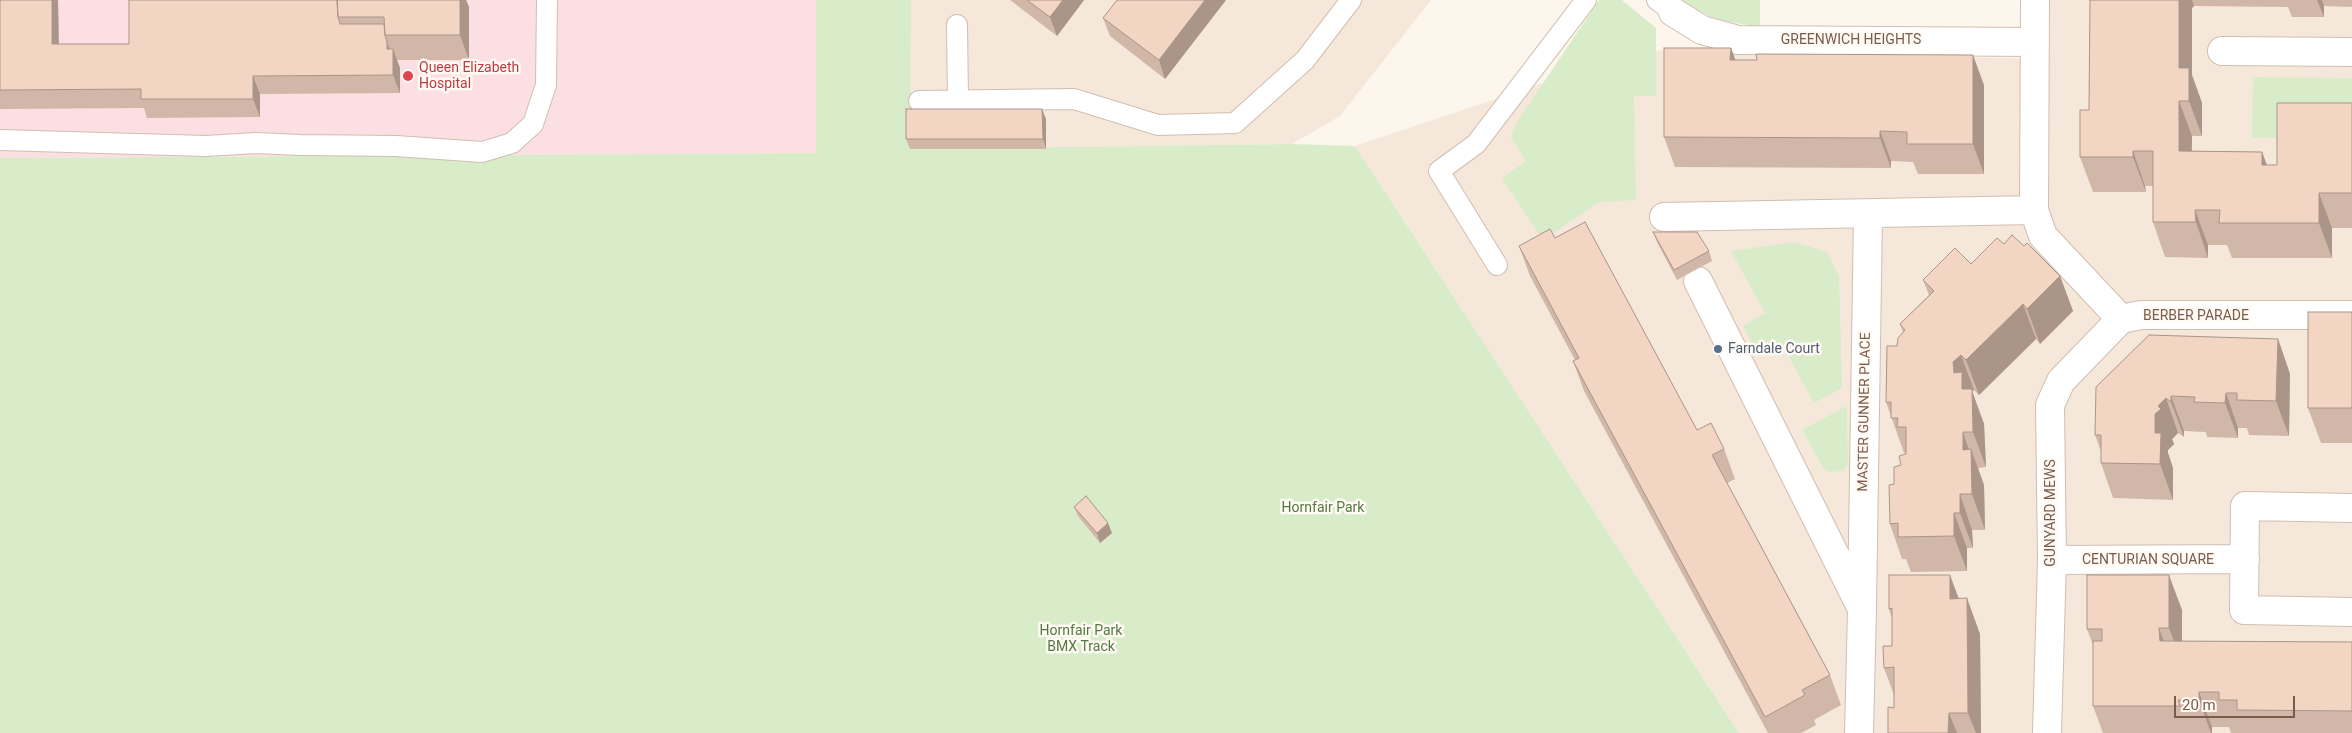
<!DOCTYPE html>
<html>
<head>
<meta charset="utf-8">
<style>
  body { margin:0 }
  #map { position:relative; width:2352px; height:733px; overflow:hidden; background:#fdf6ec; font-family:Roboto,sans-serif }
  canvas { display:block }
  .scale { position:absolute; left:2174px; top:696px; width:121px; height:22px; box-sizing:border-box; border:2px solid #7a5c4d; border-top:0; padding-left:6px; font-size:15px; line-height:18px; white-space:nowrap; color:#7a5c4d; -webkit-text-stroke:4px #fffaf3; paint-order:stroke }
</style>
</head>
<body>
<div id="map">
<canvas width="2352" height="733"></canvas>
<div class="scale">20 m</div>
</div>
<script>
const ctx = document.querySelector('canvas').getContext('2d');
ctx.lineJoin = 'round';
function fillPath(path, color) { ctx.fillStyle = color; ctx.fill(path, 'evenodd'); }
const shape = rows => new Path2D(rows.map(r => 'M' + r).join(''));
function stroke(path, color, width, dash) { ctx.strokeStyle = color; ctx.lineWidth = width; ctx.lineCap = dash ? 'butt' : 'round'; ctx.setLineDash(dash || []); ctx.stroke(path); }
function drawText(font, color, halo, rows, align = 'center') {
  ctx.font = font + ' Roboto,sans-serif'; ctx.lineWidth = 5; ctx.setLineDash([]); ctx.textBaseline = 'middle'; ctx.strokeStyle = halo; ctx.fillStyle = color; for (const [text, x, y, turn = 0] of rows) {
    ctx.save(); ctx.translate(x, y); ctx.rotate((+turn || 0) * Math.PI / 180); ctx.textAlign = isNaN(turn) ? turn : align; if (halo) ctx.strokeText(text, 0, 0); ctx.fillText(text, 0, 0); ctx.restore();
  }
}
const residential = shape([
  [816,0,1431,0,1340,116,1292,144,910,149,817,153],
  [2050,0,2352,0,2352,733,1739,733,1355,146,1642,50,2049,59]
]);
const medical = shape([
  [0,0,816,0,817,153,0,158]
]);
const green = shape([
  [816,0,911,0,910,149,1292,144,1355,146,1739,733,0,733,0,158,816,153],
  [1599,0,1622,0,1656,28,1656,96,1634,96,1636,200,1599,202,1543,240,1502,178,1526,161,1511,137,1517,122],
  [1680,0,1760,0,1760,27,1717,20],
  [2253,77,2352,78,2352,138,2252,138],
  [1794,242,1827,252,1839,276,1842,388,1814,403,1781,343,1758,355,1743,326,1765,313,1731,251],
  [1847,406,1848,464,1843,471,1829,472,1823,467,1802,430]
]);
const lane = shape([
  [1657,0,1673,12],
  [957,25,958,100],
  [919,101,1074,99,1158,125,1235,123,1305,60,1351,0],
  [0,140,206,146,256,143,300,145,396,146,482,152,512,143,533,124,546,85,547,0],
  [1497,265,1439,171,1476,144,1586,0]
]);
const street = shape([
  [2035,0,2034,210,2043,236,2121,319],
  [1673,12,1702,30,1738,40,2035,42],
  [2222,51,2352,52],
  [1664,217,2034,210],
  [1698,281,1862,609,1859,733],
  [2121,319,2141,315,2352,315],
  [2352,508,2245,506,2244,610,2352,612],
  [2052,560,2245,559],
  [1862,605,1868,214],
  [2047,733,2052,560,2050,405,2061,381,2121,319]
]);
const wall = shape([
  [0,0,58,0,59,44,129,44,129,0,466,0,469,7,469,60,397,60,400,68,400,93,260,94,260,117,147,118,144,108,0,109],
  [1010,0,1084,0,1057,36],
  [1226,0,1165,79,1110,36,1103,18],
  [2090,0,2352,0,2352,7,2324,6,2324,17,2292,17,2288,7,2194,6,2192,8,2192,75,2202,103,2202,136,2192,136,2192,151,2262,152,2267,165,2277,165,2352,103,2352,228,2332,228,2332,258,2232,258,2227,245,2208,245,2208,258,2165,257,2153,222,2153,186,2145,186,2146,192,2093,192,2080,157,2089,110],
  [1731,48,1735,60,1984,85,1984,174,1918,174,1913,162,1891,161,1891,168,1675,167,1664,137],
  [1046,119,1046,149,910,149,906,139],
  [1653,232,1709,251,1712,261,1677,280,1657,242],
  [1555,238,1697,430,1724,449,1735,479,1727,483,1830,675,1841,705,1814,720,1816,725,1801,733,1768,733,1584,391,1573,361,1575,360,1530,276,1519,246],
  [2004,244,2024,246,2060,276,2073,311,2040,344,2036,339,1979,395,1974,390,1972,391,1984,424,1986,467,1978,468,1984,485,1985,530,1972,530,1973,548,1967,548,1967,571,1911,572,1906,559,1902,559,1890,524,1894,484,1906,453,1904,453,1886,402,1897,346,1903,332,1900,324,1929,295,1923,280,1971,264],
  [2352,312,2352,443,2321,443,2308,408],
  [2278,339,2290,374,2289,436,2249,435,2247,428,2238,428,2238,438,2207,437,2206,432,2184,431,2184,437,2178,433,2172,439,2174,444,2168,450,2168,453,2173,468,2173,500,2113,498,2101,463,2101,451,2095,435],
  [1074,507,1112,533,1100,543,1078,516],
  [1958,599,1980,634,1981,733,1888,733,1894,708,1894,695,1884,668,1892,646,1892,618,1889,609],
  [2182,610,2182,641,2352,642,2352,733,2231,733,2229,727,2212,727,2212,733,2103,733,2093,706,2093,645,2087,629]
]);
const shadedWall = shape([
  [52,0,58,0,59,63,52,44],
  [460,0,466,0,469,7,469,60,460,35],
  [1063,0,1084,0,1057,36,1050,17],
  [1205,0,1226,0,1165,79,1159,60],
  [2179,0,2192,0,2194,6,2192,8,2192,75,2202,103,2202,136,2189,101,2179,68],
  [2317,0,2322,0,2324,6,2324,17],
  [387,42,393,59,393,49,400,68,400,93,393,75,387,49],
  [1731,48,1742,78,1730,60],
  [1973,55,1984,85,1984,174,1973,144],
  [253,76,260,94,260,117,253,99],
  [2179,101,2192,136,2191,186,2179,151],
  [1042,109,1046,119,1046,149,1043,139],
  [1880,131,1891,161,1891,168,1880,138],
  [2133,151,2145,186,2146,192,2133,157],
  [2262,152,2275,187,2262,165],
  [2319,193,2332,228,2332,258,2319,223],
  [2195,210,2208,245,2208,258,2196,222],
  [2060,276,2073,311,2040,344,2027,309],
  [2023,304,2036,339,1979,395,1966,360],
  [2278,339,2290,374,2289,436,2276,401],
  [1961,355,1974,390,1972,391,1984,424,1986,467,1973,432,1954,373,1953,362],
  [2226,393,2238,428,2238,438,2225,403],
  [2171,396,2184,431,2184,437,2171,402],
  [2166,398,2178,433,2172,439,2174,444,2168,450,2168,453,2173,468,2173,500,2160,464,2155,433,2155,414,2158,406],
  [1963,432,1971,456,1971,449,1984,485,1985,530,1972,494,1963,450],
  [1960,494,1972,530,1973,548,1960,513],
  [1954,513,1967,548,1967,571,1954,536],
  [1108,523,1112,533,1100,543,1097,533],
  [1950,575,1963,610,1950,599],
  [2169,575,2182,610,2182,663,2169,628],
  [1967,598,1980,634,1981,733,1976,733,1968,713],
  [2159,628,2172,663,2160,641],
  [2199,692,2212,727,2212,733,2211,733,2199,700],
  [1949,713,1957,733,1948,733]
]);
const building = shape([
  [0,0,52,0,52,44,129,44,129,0,337,0,338,17,340,24,384,24,385,35,387,42,387,49,393,49,393,75,253,76,253,99,141,99,141,89,0,90,0,0],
  [337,0,460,0,460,35,385,35,384,17,338,17,337,0],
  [1027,0,1063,0,1050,17,1027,0],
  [1117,0,1205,0,1159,60,1103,18,1117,0],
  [2090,0,2179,0,2179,68,2189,68,2189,101,2179,101,2179,151,2262,152,2262,165,2277,165,2277,103,2352,103,2352,193,2319,193,2319,223,2219,223,2220,210,2195,210,2196,222,2153,222,2153,151,2133,151,2133,157,2080,157,2080,110,2089,110,2090,0],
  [1664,48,1731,48,1730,60,1757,60,1756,54,1973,55,1973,144,1907,144,1907,132,1880,131,1880,138,1664,137,1664,48],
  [906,109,1042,109,1043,139,906,139,906,109],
  [1585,222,1697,430,1711,423,1724,449,1712,455,1830,675,1802,690,1805,695,1765,717,1573,361,1579,358,1519,246,1550,229,1555,238,1585,222],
  [1653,232,1697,232,1709,251,1674,270,1653,232],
  [2012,235,2024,246,2027,243,2060,276,2027,309,2023,304,1966,360,1961,355,1953,362,1954,373,1962,372,1962,389,1972,389,1973,432,1963,432,1963,450,1971,449,1972,494,1960,494,1960,513,1954,513,1954,536,1898,537,1898,523,1890,524,1889,485,1894,484,1894,467,1901,465,1899,456,1906,454,1906,427,1897,427,1898,418,1891,418,1891,402,1886,402,1887,346,1897,346,1898,338,1905,330,1900,324,1934,291,1923,280,1955,248,1971,264,1997,238,2004,244,2012,235],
  [2308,312,2352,312,2352,408,2308,408,2308,312],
  [2149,335,2278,339,2276,401,2237,400,2237,393,2226,393,2225,403,2194,402,2195,397,2171,396,2171,402,2166,398,2158,406,2161,409,2155,414,2155,433,2161,433,2160,464,2101,463,2101,435,2095,435,2096,387,2149,335],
  [1086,496,1108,523,1097,533,1074,507,1086,496],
  [1889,575,1950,575,1950,599,1967,598,1968,713,1949,713,1948,733,1888,733,1888,707,1894,708,1894,667,1884,668,1883,646,1892,646,1892,608,1889,609,1889,575],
  [2087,575,2169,575,2169,628,2159,628,2160,641,2352,642,2352,711,2237,710,2237,700,2219,700,2219,692,2199,692,2199,700,2178,700,2180,706,2093,706,2093,641,2102,641,2102,629,2087,629,2087,575]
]);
const markers = [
  [408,76,6,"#e0444e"],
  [1718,349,5,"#5c6f8a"]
];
const streetNames = [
  ["GREENWICH HEIGHTS",1851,40],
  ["BERBER PARADE",2196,316],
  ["MASTER GUNNER PLACE",1865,412,-89],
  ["GUNYARD MEWS",2051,513,-90],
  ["CENTURIAN SQUARE",2148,560]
];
const healthNames = [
  ["Queen Elizabeth",419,68],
  ["Hospital",419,84]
];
const serviceNames = [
  ["Farndale Court",1728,349]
];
const parkNames = [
  ["Hornfair Park",1323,508],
  ["Hornfair Park",1081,631],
  ["BMX Track",1081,647]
];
fillPath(residential, '#f5e8da');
fillPath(medical, '#fbdfe3');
fillPath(green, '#d8ecc9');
stroke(lane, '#d1beb0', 22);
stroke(street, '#d1beb0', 30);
stroke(lane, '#fff', 20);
stroke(street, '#fff', 28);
fillPath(wall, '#d1b7a8');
fillPath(shadedWall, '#aa9588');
fillPath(building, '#f3d5c3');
stroke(building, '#aa9588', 1);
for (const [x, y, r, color] of markers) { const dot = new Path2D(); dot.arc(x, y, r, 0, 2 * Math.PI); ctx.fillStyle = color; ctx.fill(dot); stroke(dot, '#fffaf3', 2); }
drawText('14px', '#7a5c4d', '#fffaf3', streetNames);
drawText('14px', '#be3a42', '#fffaf3', healthNames, 'left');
drawText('14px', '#4e5e75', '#fffaf3', serviceNames, 'left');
drawText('14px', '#537a41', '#fffaf3', parkNames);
</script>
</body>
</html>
